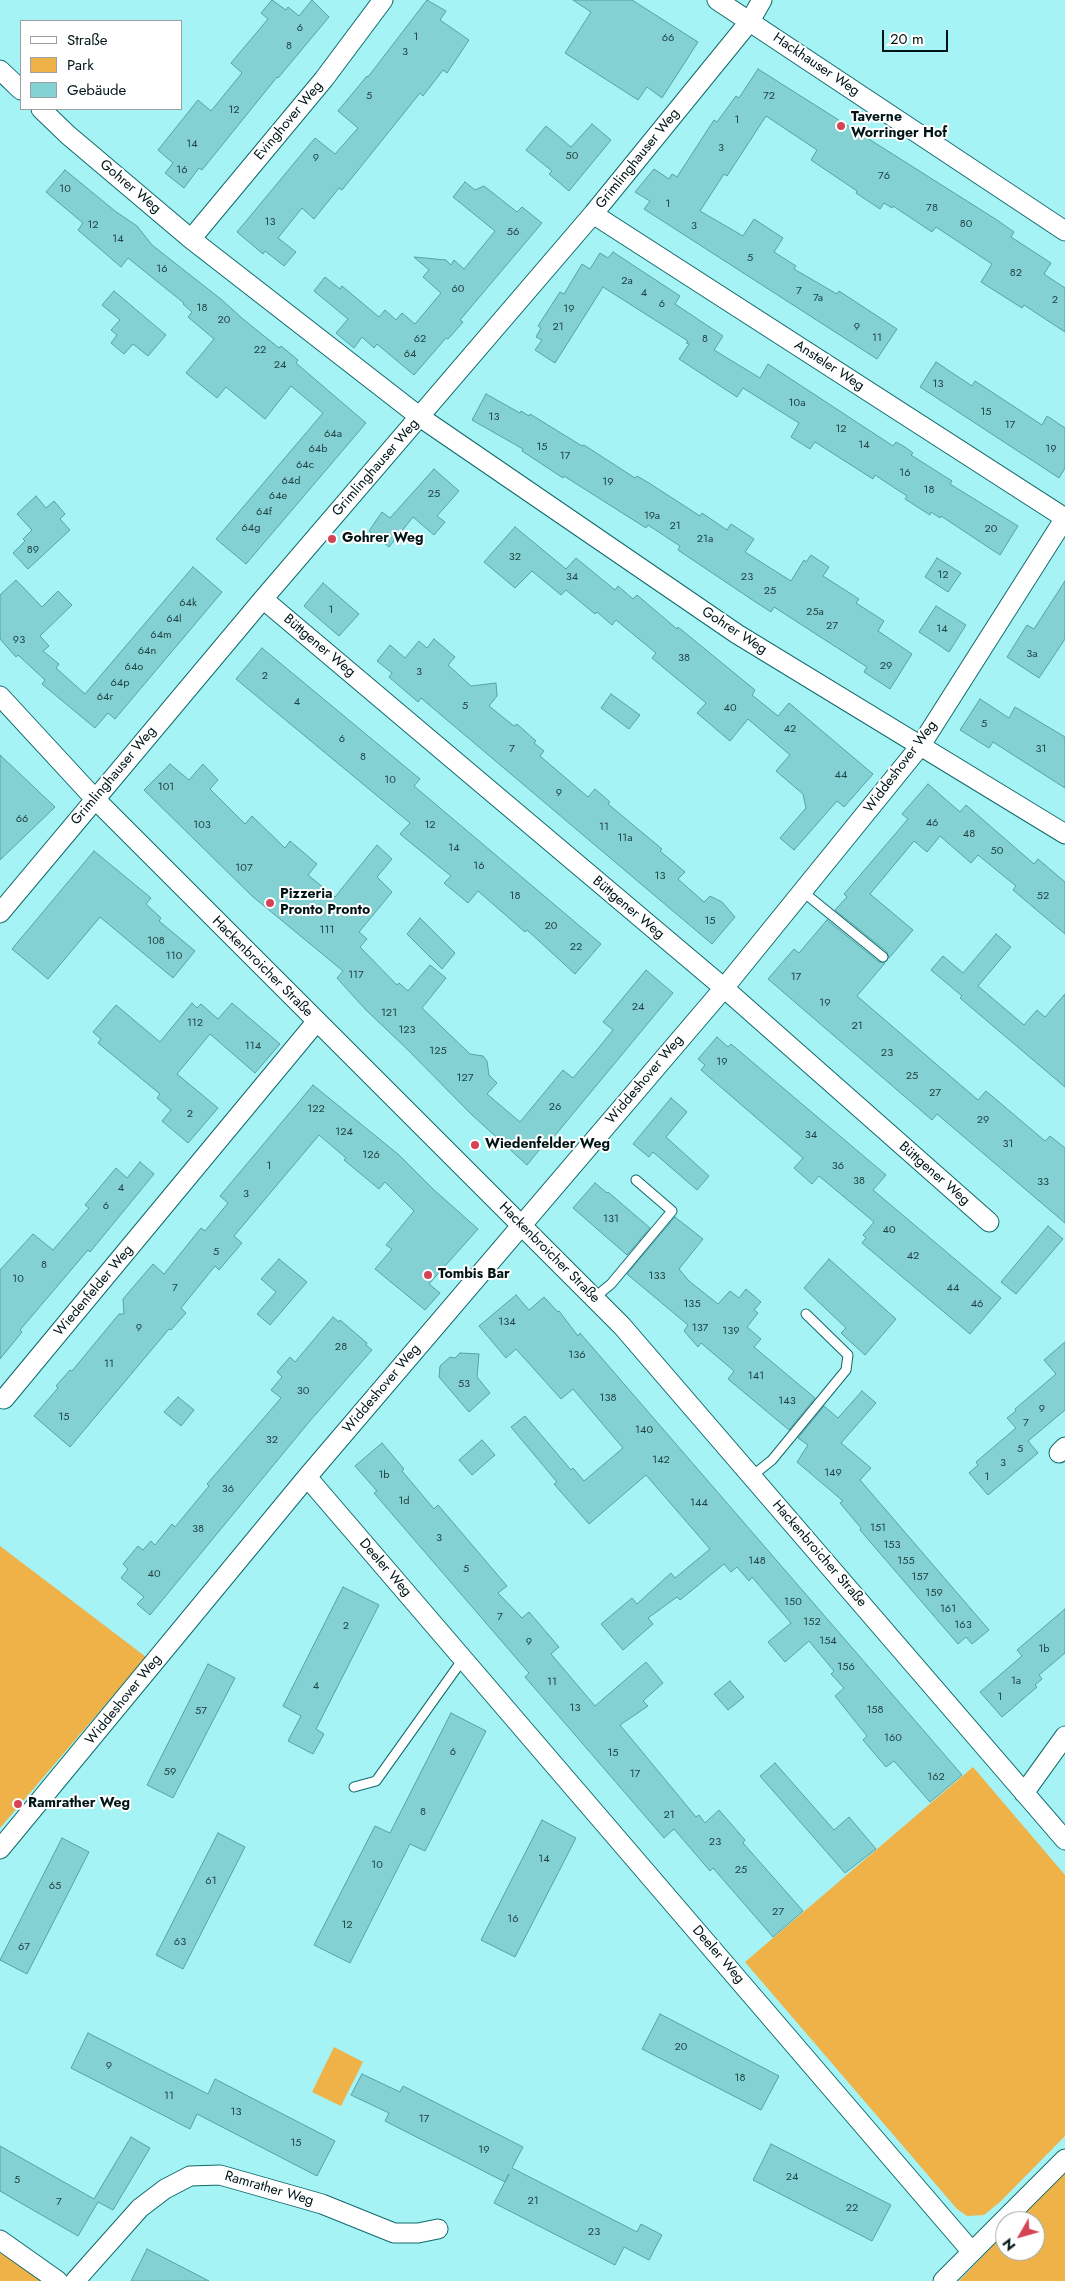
<!DOCTYPE html>
<html>
<head>
<meta charset="utf-8">
<style>
  body { margin:0 }
  #map { position:relative; width:1065px; height:2281px; overflow:hidden; background:#a5f3f5; font-family:Jost,sans-serif }
  canvas { display:block }
  .legend { position:absolute; left:20px; top:20px; width:162px; height:90px; box-sizing:border-box; background:#fff; border:1px solid #99a1a2; margin:0; padding:6px 9px; list-style:none; font-size:15px; color:#001516 }
  .legend li { display:flex; align-items:center; gap:10px; height:25px }
  .legend b { width:25px; border:1px solid #99a1a2 }
  .north { position:absolute; left:995px; top:2211px; width:50px; height:50px; box-sizing:border-box; background:#fff; border:1px solid #99a1a2; border-radius:50%; rotate:232deg; font-size:14px; font-weight:700; line-height:20px; text-align:center; color:#001516 }
  .north::after { content:''; display:block; margin:auto; width:18px; height:22px; background:#d44455; clip-path:polygon(50% 0,100% 100%,50% 72%,0 100%) }
  .scale { position:absolute; left:882px; top:30px; width:66px; height:22px; box-sizing:border-box; border:2px solid #001516; border-top:0; padding-left:6px; font-size:15px; line-height:18px; white-space:nowrap; color:#001516; -webkit-text-stroke:4px #fff; paint-order:stroke }
</style>
</head>
<body>
<div id="map">
<canvas width="1065" height="2281"></canvas>
<ul class="legend">
<li><b style="height:6px;background:#fff"></b>Straße</li>
<li><b style="height:14px;background:#efb248"></b>Park</li>
<li><b style="height:14px;background:#84d1d3"></b>Gebäude</li>
</ul>
<div class="north">N</div>
<div class="scale">20 m</div>
</div>
<script>
const ctx = document.querySelector('canvas').getContext('2d');
ctx.lineJoin = 'round';
function fillPath(path, color) { ctx.fillStyle = color; ctx.fill(path, 'evenodd'); }
const shape = rows => new Path2D(rows.map(r => 'M' + r).join(''));
function stroke(path, color, width, dash) { ctx.strokeStyle = color; ctx.lineWidth = width; ctx.lineCap = dash ? 'butt' : 'round'; ctx.setLineDash(dash || []); ctx.stroke(path); }
function drawText(font, color, halo, rows, align = 'center') {
  ctx.font = font + ' Jost,sans-serif'; ctx.lineWidth = 4; ctx.setLineDash([]); ctx.textBaseline = 'middle'; ctx.strokeStyle = halo; ctx.fillStyle = color; for (const [text, x, y, turn = 0] of rows) {
    ctx.save(); ctx.translate(x, y); ctx.rotate((+turn || 0) * Math.PI / 180); ctx.textAlign = isNaN(turn) ? turn : align; if (halo) ctx.strokeText(text, 0, 0); ctx.fillText(text, 0, 0); ctx.restore();
  }
}
const green = shape([
  [0,1546,146,1657,0,1828],
  [973,1767,1065,1875,1065,2136,1001,2201,984,2215,967,2216,957,2209,745,1962],
  [334,2047,363,2062,341,2106,312,2092],
  [1065,2172,1065,2281,959,2281,1005,2233,1005,2251,1035,2251,1035,2221,1017,2221],
  [0,2251,43,2281,0,2281]
]);
const building = shape([
  [272,0,286,10,288,7,299,16,312,0,329,17,278,78,277,77,202,170,199,168,184,188,165,173,173,163,158,150,198,100,211,111,242,73,231,63,268,19,261,13,272,0],
  [427,0,446,11,440,20,469,40,447,73,443,70,423,96,420,93,342,190,339,188,314,219,302,208,278,238,296,252,284,266,265,251,263,254,237,232,315,138,335,154,358,128,338,111,367,76,368,77,427,0],
  [573,0,632,0,698,42,662,98,647,87,638,100,565,53,591,12,573,0],
  [758,69,997,220,1014,232,1011,237,1051,263,1044,274,1065,288,1065,332,1024,305,1022,308,981,282,992,264,936,227,932,232,893,206,892,208,884,203,880,209,856,193,857,191,811,160,817,150,766,116,727,176,724,174,700,211,743,236,754,219,783,238,774,252,796,266,794,269,837,294,839,291,897,329,877,359,644,209,650,201,635,192,654,169,669,179,672,174,677,177,714,120,717,122,736,96,739,98,758,69],
  [592,124,611,140,569,191,549,174,552,171,526,150,546,126,571,147,592,124],
  [65,170,115,211,137,226,152,245,222,300,243,319,279,348,281,346,298,360,296,363,366,423,246,564,216,539,323,413,291,386,265,419,226,387,217,398,186,373,214,339,188,317,192,312,183,304,184,303,128,258,121,267,78,230,83,223,46,192,65,170],
  [465,182,475,190,484,186,517,212,522,207,542,223,460,320,463,322,456,330,448,339,446,338,414,375,377,344,374,348,362,337,354,348,336,333,348,319,314,291,325,277,340,289,342,286,379,317,385,310,396,320,402,313,415,324,441,293,423,277,429,270,414,257,446,260,451,265,454,260,464,269,495,231,453,197,465,182],
  [613,252,680,296,675,304,723,336,714,350,760,378,768,364,893,446,896,442,905,447,913,453,911,455,952,481,950,484,1018,526,1000,555,941,516,940,518,931,512,930,515,905,499,907,496,875,475,873,479,815,442,810,449,791,437,799,423,743,388,737,397,679,359,689,344,686,343,688,341,603,287,555,363,535,350,542,340,536,337,541,328,538,326,560,292,564,294,582,264,590,269,600,253,608,258,613,252],
  [114,291,166,335,148,356,133,344,124,354,111,343,117,335,111,330,120,320,102,305,114,291],
  [936,362,972,386,975,381,1042,425,1047,416,1065,428,1065,468,1059,478,920,387,936,362],
  [486,394,520,413,521,411,529,416,530,414,582,446,584,445,635,478,637,476,649,483,700,516,702,513,727,530,731,524,754,539,745,552,791,581,804,560,806,562,811,555,829,567,823,576,859,599,856,603,884,621,878,631,912,654,890,689,864,672,867,667,774,607,771,612,751,599,678,550,680,546,648,525,646,528,564,476,563,478,522,451,523,449,472,420,486,394],
  [434,469,459,491,437,516,445,522,434,535,413,517,389,547,369,531,382,512,390,518,434,469],
  [36,496,46,508,54,501,65,514,60,519,70,530,28,569,13,553,25,541,23,539,32,530,17,514,36,496],
  [515,527,566,569,576,558,615,590,618,586,633,599,637,595,677,629,678,627,755,690,752,695,778,716,789,703,873,774,844,807,837,801,794,850,780,838,806,808,803,794,776,771,790,755,748,719,730,741,697,713,706,703,652,658,656,653,616,620,612,625,597,612,595,614,566,590,561,595,532,571,515,588,484,562,515,527],
  [937,558,961,573,948,592,925,577,937,558],
  [193,567,222,592,115,719,108,713,95,728,42,684,45,680,18,655,16,657,0,639,0,595,16,580,42,607,58,591,72,605,40,636,49,646,43,651,59,664,56,668,85,694,193,567],
  [1065,581,1065,639,1039,678,1007,657,1027,625,1034,629,1065,581],
  [323,583,359,614,339,636,304,606,323,583],
  [936,606,966,625,949,652,919,632,936,606],
  [434,639,455,657,448,665,471,686,496,683,497,696,489,706,514,726,517,724,536,741,534,743,544,751,540,756,588,797,595,789,610,802,608,804,662,849,660,851,685,872,678,879,704,902,710,896,722,902,735,917,712,944,421,698,418,702,389,677,392,673,377,661,390,645,405,658,419,641,427,648,434,639],
  [262,648,420,779,414,786,601,944,575,974,527,930,525,932,478,891,468,903,444,883,451,876,400,834,410,823,236,679,262,648],
  [611,694,640,715,629,729,601,708,611,694],
  [980,699,1009,718,1015,707,1065,737,1065,788,993,742,989,748,960,730,980,699],
  [0,755,55,807,0,860,0,755],
  [170,764,189,780,203,764,218,780,210,789,245,824,252,816,285,848,290,841,317,864,308,875,335,897,377,845,392,859,377,877,392,892,359,932,367,939,360,947,397,985,399,983,408,991,430,965,446,978,422,1008,470,1054,483,1056,487,1061,489,1075,497,1083,487,1094,520,1122,563,1070,573,1078,596,1051,613,1030,603,1022,646,970,673,993,547,1145,545,1143,527,1165,471,1114,408,1050,365,1009,337,978,343,971,252,896,144,790,170,764],
  [928,784,960,812,966,805,1034,864,1038,859,1065,882,1065,934,1013,890,1016,886,978,855,971,863,940,836,927,852,914,841,870,894,913,930,889,958,887,952,835,910,847,897,844,894,908,819,902,814,928,784],
  [94,851,151,898,146,904,161,918,159,921,195,951,173,978,100,917,48,979,12,949,94,851],
  [420,918,455,953,442,969,407,934,420,918],
  [827,920,879,962,885,963,857,996,978,1100,986,1091,1045,1141,1050,1136,1065,1148,1065,1223,937,1114,932,1120,768,979,794,949,799,953,827,920],
  [996,934,1011,947,978,986,1024,1025,1037,1010,1045,1017,1065,994,1065,1087,960,998,962,996,931,970,943,956,963,973,996,934],
  [192,1003,197,1008,201,1004,218,1019,232,1003,280,1044,255,1073,210,1034,177,1074,218,1108,188,1143,162,1121,171,1110,157,1098,160,1094,98,1043,101,1039,93,1032,116,1005,160,1042,192,1003],
  [717,1037,728,1047,731,1044,886,1175,873,1190,1001,1298,970,1334,862,1243,866,1238,863,1235,874,1222,819,1176,812,1184,794,1168,803,1158,701,1070,705,1065,698,1059,717,1037],
  [313,1085,399,1155,433,1189,478,1229,429,1284,440,1293,425,1310,375,1269,392,1249,386,1245,414,1211,385,1182,379,1189,344,1160,346,1158,319,1135,234,1236,242,1243,219,1270,215,1266,181,1308,186,1313,171,1330,169,1329,70,1447,34,1416,58,1388,56,1386,70,1370,72,1371,119,1314,124,1314,123,1299,153,1264,164,1274,201,1228,205,1231,228,1203,220,1196,313,1085],
  [671,1098,687,1112,666,1137,709,1176,697,1190,653,1152,649,1157,633,1144,671,1098],
  [140,1162,154,1174,90,1252,88,1250,20,1330,22,1332,0,1359,0,1270,33,1234,53,1250,89,1208,85,1205,116,1168,127,1178,140,1162],
  [595,1183,607,1193,608,1192,650,1228,627,1255,573,1208,595,1183],
  [675,1217,703,1239,679,1269,689,1281,718,1304,730,1291,739,1298,746,1289,761,1302,754,1310,758,1313,747,1327,761,1339,754,1347,815,1398,789,1430,728,1379,734,1371,701,1343,698,1347,684,1331,688,1325,627,1274,675,1217],
  [1048,1226,1063,1239,1016,1294,1001,1282,1048,1226],
  [279,1259,307,1282,270,1325,257,1314,276,1292,261,1279,279,1259],
  [829,1259,896,1319,865,1355,841,1333,846,1328,804,1288,829,1259],
  [516,1295,529,1310,544,1297,558,1312,559,1311,578,1336,580,1333,962,1775,930,1802,894,1761,886,1767,863,1740,867,1736,835,1696,844,1688,831,1674,834,1671,809,1641,785,1662,768,1642,791,1623,752,1577,749,1581,737,1567,731,1572,724,1564,680,1600,677,1597,648,1618,653,1624,623,1650,601,1624,632,1598,637,1604,671,1573,675,1578,710,1549,646,1475,589,1524,554,1484,557,1482,511,1427,525,1416,571,1470,573,1468,584,1481,623,1448,573,1389,561,1399,516,1349,506,1358,479,1326,516,1295],
  [333,1317,339,1322,340,1320,367,1343,366,1345,372,1350,309,1422,150,1615,137,1604,144,1597,121,1578,128,1569,123,1564,138,1546,143,1550,151,1541,155,1545,172,1524,175,1527,209,1486,207,1484,281,1398,271,1390,282,1377,277,1372,290,1357,295,1362,333,1317],
  [1065,1342,1065,1410,1028,1441,1038,1453,988,1495,969,1473,978,1465,976,1462,1016,1428,1007,1418,1016,1411,1015,1409,1056,1374,1044,1360,1065,1342],
  [460,1353,479,1354,477,1377,490,1393,469,1412,439,1377,440,1366,450,1357,455,1358,460,1353],
  [862,1391,876,1403,841,1443,871,1468,860,1480,989,1630,972,1644,966,1637,958,1644,860,1530,861,1528,840,1503,843,1501,797,1462,808,1445,798,1438,824,1406,838,1418,862,1391],
  [178,1397,194,1410,181,1426,164,1412,178,1397],
  [482,1440,495,1455,472,1475,459,1460,482,1440],
  [382,1443,404,1469,402,1471,434,1509,438,1505,507,1586,498,1593,522,1618,529,1612,559,1647,551,1654,595,1706,646,1662,663,1683,643,1701,648,1706,620,1725,696,1817,699,1815,705,1823,719,1810,745,1840,743,1843,803,1911,773,1937,713,1868,710,1871,674,1829,664,1838,525,1677,529,1673,374,1493,377,1491,355,1466,382,1443],
  [343,1587,379,1605,316,1729,324,1734,313,1754,288,1741,301,1716,283,1706,343,1587],
  [1065,1609,1065,1653,1039,1675,1042,1679,1035,1685,1037,1687,1002,1717,980,1692,1022,1656,1017,1650,1065,1609],
  [208,1664,235,1678,173,1798,147,1785,208,1664],
  [730,1681,744,1697,728,1710,714,1694,730,1681],
  [451,1713,486,1731,425,1851,410,1844,350,1963,314,1945,375,1826,390,1833,451,1713],
  [775,1763,834,1830,849,1817,876,1849,845,1873,760,1776,775,1763],
  [542,1820,576,1838,515,1957,481,1940,542,1820],
  [218,1833,245,1847,183,1969,156,1955,218,1833],
  [62,1838,89,1852,27,1974,0,1960,62,1838],
  [660,2014,779,2076,761,2110,642,2049,660,2014],
  [88,2033,208,2094,215,2079,335,2141,317,2176,197,2114,190,2129,71,2068,88,2033],
  [362,2074,400,2092,403,2086,523,2147,512,2168,637,2232,641,2224,662,2235,649,2260,624,2247,615,2265,494,2203,509,2174,505,2182,385,2121,389,2113,351,2095,362,2074],
  [131,2137,150,2148,113,2210,98,2202,78,2236,0,2191,0,2146,94,2199,131,2137],
  [771,2144,891,2205,872,2241,753,2180,771,2144],
  [147,2249,209,2281,131,2281,147,2249]
]);
const lane = shape([
  [802,891,883,957],
  [594,1298,611,1284,672,1211,636,1180],
  [752,1476,772,1460,846,1370,848,1355,806,1314],
  [354,1787,376,1781,463,1659]
]);
const street = shape([
  [717,0,1065,231],
  [0,70,21,90],
  [41,109,68,135,191,239,420,417,737,634,1065,834],
  [191,239,324,79,383,0],
  [263,599,724,988,989,1222],
  [0,696,95,799,622,1326,1065,1840],
  [0,913,263,599,593,214,750,21,762,0],
  [4,1399,317,1021],
  [1059,1453,1065,1447],
  [307,1477,972,2252],
  [1024,1793,1065,1736],
  [0,1849,307,1477,724,988,921,745,1065,518,593,214],
  [0,2240,58,2281],
  [75,2281,140,2208,165,2189,190,2176,220,2175,322,2204,394,2233,418,2233,438,2229],
  [943,2281,1065,2159]
]);
const markers = [
  [841,126,5,"#d44455"],
  [332,539,5,"#d44455"],
  [270,903,5,"#d44455"],
  [475,1145,5,"#d44455"],
  [428,1275,5,"#d44455"],
  [18,1804,5,"#d44455"]
];
const numberNames = [
  ["6",300,28],
  ["1",416,37],
  ["66",668,38],
  ["8",289,46],
  ["3",405,52],
  ["5",369,96],
  ["72",769,96],
  ["12",234,110],
  ["1",737,120],
  ["14",192,144],
  ["3",721,148],
  ["50",572,156],
  ["9",316,158],
  ["16",182,170],
  ["76",884,176],
  ["10",65,189],
  ["1",668,204],
  ["78",932,208],
  ["13",270,222],
  ["80",966,224],
  ["12",93,225],
  ["3",694,226],
  ["56",513,232],
  ["14",118,239],
  ["5",750,258],
  ["16",162,269],
  ["82",1016,273],
  ["2a",627,281],
  ["60",458,289],
  ["7",799,291],
  ["4",644,293],
  ["7a",818,298],
  ["2",1055,300],
  ["6",662,304],
  ["18",202,308],
  ["19",569,309],
  ["20",224,320],
  ["21",558,327],
  ["9",857,327],
  ["11",877,338],
  ["62",420,339],
  ["8",705,339],
  ["22",260,350],
  ["64",410,354],
  ["24",280,365],
  ["13",938,384],
  ["10a",797,403],
  ["15",986,412],
  ["13",494,417],
  ["17",1010,425],
  ["12",841,429],
  ["64a",333,434],
  ["14",864,445],
  ["15",542,447],
  ["64b",318,449],
  ["19",1051,449],
  ["17",565,456],
  ["64c",305,465],
  ["16",905,473],
  ["64d",291,481],
  ["19",608,482],
  ["18",929,490],
  ["25",434,494],
  ["64e",278,496],
  ["64f",264,512],
  ["19a",652,516],
  ["21",675,526],
  ["64g",251,528],
  ["20",991,529],
  ["21a",705,539],
  ["89",33,550],
  ["32",515,557],
  ["12",943,575],
  ["34",572,577],
  ["23",747,577],
  ["25",770,591],
  ["64k",188,603],
  ["1",331,610],
  ["25a",815,612],
  ["64l",174,619],
  ["27",832,626],
  ["14",942,629],
  ["64m",161,635],
  ["93",19,640],
  ["64n",147,651],
  ["3a",1032,654],
  ["38",684,658],
  ["29",886,666],
  ["64o",134,667],
  ["3",419,672],
  ["2",265,676],
  ["64p",120,683],
  ["64r",105,697],
  ["4",297,702],
  ["5",465,706],
  ["40",730,708],
  ["5",984,724],
  ["42",790,729],
  ["6",342,739],
  ["7",512,749],
  ["31",1041,749],
  ["8",363,757],
  ["44",841,775],
  ["10",390,780],
  ["101",166,787],
  ["9",559,793],
  ["66",22,819],
  ["46",932,823],
  ["103",202,825],
  ["12",430,825],
  ["11",604,827],
  ["48",969,834],
  ["11a",625,838],
  ["14",454,848],
  ["50",997,851],
  ["16",479,866],
  ["107",244,868],
  ["13",660,876],
  ["18",515,896],
  ["52",1043,896],
  ["15",710,921],
  ["20",551,926],
  ["111",327,930],
  ["108",156,941],
  ["22",576,947],
  ["110",174,956],
  ["117",356,975],
  ["17",796,977],
  ["19",825,1003],
  ["24",638,1007],
  ["121",389,1013],
  ["112",195,1023],
  ["21",857,1026],
  ["123",407,1030],
  ["114",253,1046],
  ["125",438,1051],
  ["23",887,1053],
  ["19",722,1062],
  ["25",912,1076],
  ["127",465,1078],
  ["27",935,1093],
  ["26",555,1107],
  ["122",316,1109],
  ["2",190,1114],
  ["29",983,1120],
  ["124",344,1132],
  ["34",811,1135],
  ["31",1008,1144],
  ["126",371,1155],
  ["1",269,1166],
  ["36",838,1166],
  ["38",859,1181],
  ["33",1043,1182],
  ["4",121,1188],
  ["3",246,1194],
  ["6",106,1206],
  ["131",611,1219],
  ["40",889,1230],
  ["5",216,1252],
  ["42",913,1256],
  ["8",44,1265],
  ["133",657,1276],
  ["10",18,1279],
  ["7",175,1288],
  ["44",953,1288],
  ["135",692,1304],
  ["46",977,1304],
  ["134",507,1322],
  ["9",139,1328],
  ["137",700,1328],
  ["139",731,1331],
  ["28",341,1347],
  ["136",577,1355],
  ["11",109,1364],
  ["141",756,1376],
  ["53",464,1384],
  ["30",303,1391],
  ["138",608,1398],
  ["143",787,1401],
  ["9",1042,1409],
  ["15",64,1417],
  ["7",1026,1423],
  ["140",644,1430],
  ["32",272,1440],
  ["5",1020,1449],
  ["142",661,1460],
  ["3",1003,1463],
  ["149",833,1473],
  ["1b",384,1475],
  ["1",987,1477],
  ["36",228,1489],
  ["1d",404,1501],
  ["144",699,1503],
  ["151",878,1528],
  ["38",198,1529],
  ["3",439,1538],
  ["153",892,1545],
  ["148",757,1561],
  ["155",906,1561],
  ["5",466,1569],
  ["40",154,1574],
  ["157",920,1577],
  ["159",934,1593],
  ["150",793,1602],
  ["161",948,1609],
  ["7",500,1617],
  ["152",812,1622],
  ["163",963,1625],
  ["2",346,1626],
  ["154",828,1641],
  ["9",529,1642],
  ["1b",1044,1649],
  ["156",846,1667],
  ["1a",1016,1681],
  ["11",552,1682],
  ["4",316,1686],
  ["1",1000,1697],
  ["13",575,1708],
  ["158",875,1710],
  ["57",201,1711],
  ["160",893,1738],
  ["6",453,1752],
  ["15",613,1753],
  ["59",170,1772],
  ["17",635,1774],
  ["162",936,1777],
  ["8",423,1812],
  ["21",669,1815],
  ["23",715,1842],
  ["14",544,1859],
  ["10",377,1865],
  ["25",741,1870],
  ["61",211,1881],
  ["65",55,1886],
  ["27",778,1912],
  ["16",513,1919],
  ["12",347,1925],
  ["63",180,1942],
  ["67",24,1947],
  ["20",681,2047],
  ["9",109,2066],
  ["18",740,2078],
  ["11",169,2096],
  ["13",236,2112],
  ["17",424,2119],
  ["15",296,2143],
  ["19",484,2150],
  ["24",792,2177],
  ["5",17,2180],
  ["21",533,2201],
  ["7",59,2202],
  ["22",852,2208],
  ["23",594,2232]
];
const streetNames = [
  ["Hackhauser Weg",816,65,34],
  ["Evinghover Weg",289,121,-50],
  ["Grimlinghauser Weg",638,159,-51],
  ["Gohrer Weg",130,187,40],
  ["Ansteler Weg",829,366,33],
  ["Grimlinghauser Weg",376,468,-49],
  ["Gohrer Weg",734,631,33],
  ["Büttgener Weg",319,646,40],
  ["Widdeshover Weg",901,767,-53],
  ["Grimlinghauser Weg",114,776,-50],
  ["Büttgener Weg",628,908,40],
  ["Hackenbroicher Straße",262,967,45],
  ["Widdeshover Weg",645,1080,-50],
  ["Büttgener Weg",934,1174,41],
  ["Hackenbroicher Straße",549,1253,45],
  ["Wiedenfelder Weg",94,1291,-50],
  ["Widdeshover Weg",382,1389,-50],
  ["Hackenbroicher Straße",819,1554,49],
  ["Deeler Weg",385,1568,49],
  ["Widdeshover Weg",124,1700,-51],
  ["Deeler Weg",718,1955,49],
  ["Ramrather Weg",269,2189,16]
];
const poiNames = [
  ["Taverne",851,118],
  ["Worringer Hof",851,134],
  ["Gohrer Weg",342,539],
  ["Pizzeria",280,895],
  ["Pronto Pronto",280,911],
  ["Wiedenfelder Weg",485,1145],
  ["Tombis Bar",438,1275],
  ["Ramrather Weg",28,1804]
];
fillPath(green, '#efb248');
fillPath(building, '#84d1d3');
stroke(building, '#55a2a5', 1);
stroke(lane, '#116a6c', 11);
stroke(street, '#116a6c', 21);
stroke(lane, '#fff', 9);
stroke(street, '#fff', 19);
for (const [x, y, r, color] of markers) { const dot = new Path2D(); dot.arc(x, y, r, 0, 2 * Math.PI); ctx.fillStyle = color; ctx.fill(dot); stroke(dot, '#fff', 2); }
drawText('11px', '#214445', null, numberNames);
drawText('14px', '#001516', '#fff', streetNames);
drawText('bold 14px', '#001516', '#fff', poiNames, 'left');
</script>
</body>
</html>
